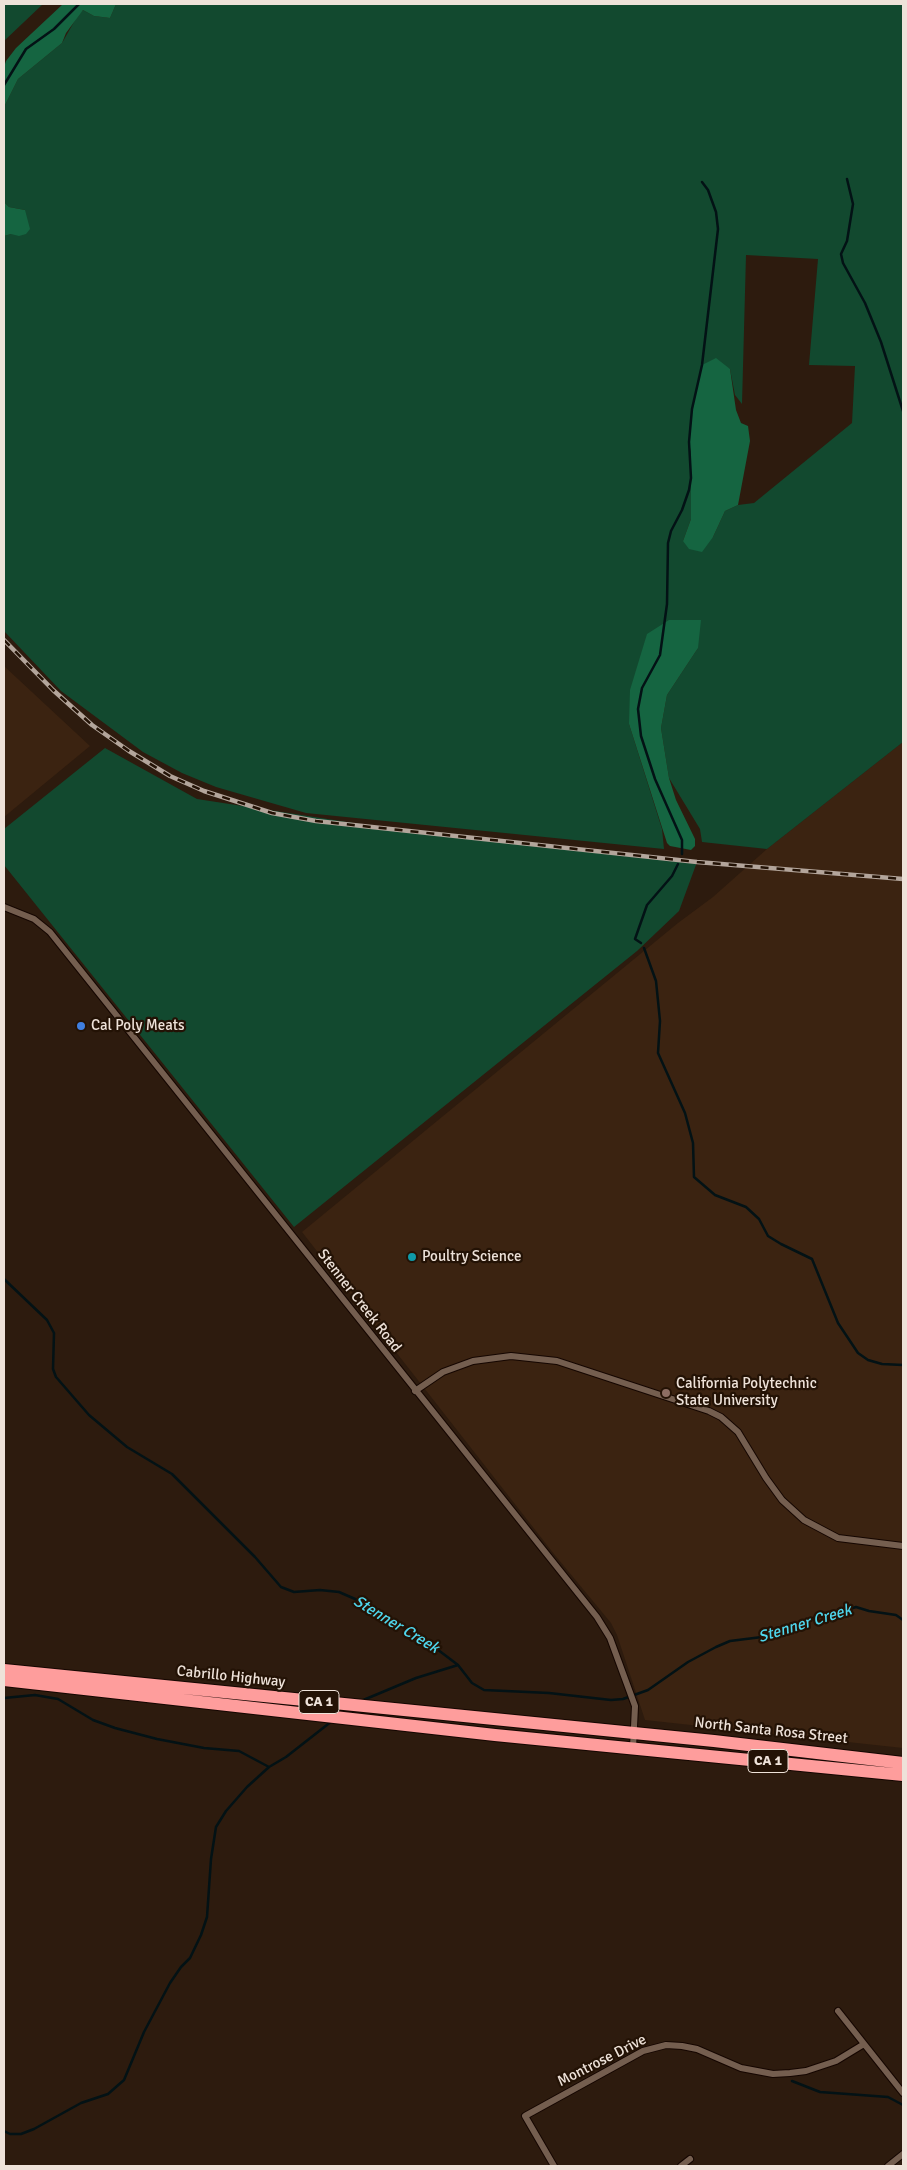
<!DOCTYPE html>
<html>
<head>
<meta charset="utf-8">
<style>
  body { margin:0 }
  #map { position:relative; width:907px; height:2170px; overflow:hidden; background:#2d1b0e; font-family:Signika,sans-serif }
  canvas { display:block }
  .frame { position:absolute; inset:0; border:5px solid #eee2d9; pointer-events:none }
</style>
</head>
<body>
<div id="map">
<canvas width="907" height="2170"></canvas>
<div class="frame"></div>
</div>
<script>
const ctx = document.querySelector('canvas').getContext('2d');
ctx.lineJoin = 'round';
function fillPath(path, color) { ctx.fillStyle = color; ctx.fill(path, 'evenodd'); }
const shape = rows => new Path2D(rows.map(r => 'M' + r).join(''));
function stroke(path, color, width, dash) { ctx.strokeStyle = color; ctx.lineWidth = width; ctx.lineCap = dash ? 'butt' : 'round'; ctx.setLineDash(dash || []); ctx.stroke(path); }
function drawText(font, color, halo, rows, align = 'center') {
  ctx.font = font + ' Signika,sans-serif'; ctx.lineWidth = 4.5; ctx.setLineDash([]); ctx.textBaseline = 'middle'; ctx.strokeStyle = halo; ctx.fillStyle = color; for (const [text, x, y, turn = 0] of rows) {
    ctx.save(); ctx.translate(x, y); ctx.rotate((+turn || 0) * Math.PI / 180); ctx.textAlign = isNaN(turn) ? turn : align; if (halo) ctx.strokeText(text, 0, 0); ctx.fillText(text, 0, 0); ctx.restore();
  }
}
const built = shape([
  [4,666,90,746,4,817],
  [903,742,903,1748,645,1720,617,1635,611,1623,554,1554,302,1232,678,923,713,897,767,849]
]);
const green = shape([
  [4,4,43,4,4,41],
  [116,4,903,4,903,742,767,849,702,842,700,829,669,778,661,728,667,695,698,648,629,724,662,829,664,849,306,813,216,787,182,773,143,752,61,691,4,631,4,236,11,234,25,210,9,207,4,202,4,107,18,79,62,43,78,15,83,10,94,16,110,18],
  [746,255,818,259,809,365,855,366,852,423,754,503,738,505,725,511,713,537,683,541,691,519,691,454,689,442,692,409,703,365,730,369,735,395,742,404],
  [105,748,197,799,399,830,697,862,679,911,637,951,294,1227,4,865,4,829]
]);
const forest = shape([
  [63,4,116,4,110,18,94,16,83,10,66,33,62,43,18,79,4,107,4,67,6,61,16,48],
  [4,202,9,207,25,210,30,229,26,234,19,236,11,234,4,236],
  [716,358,730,369,736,410,741,423,748,426,750,441,738,505,725,511,713,537,702,552,689,549,683,541,691,519,691,454,689,442,692,409,702,365],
  [669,620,701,620,698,648,667,695,661,728,669,778,676,800,695,839,695,846,691,850,670,846,667,843,629,724,630,690,647,634]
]);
const stream = shape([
  [4,85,26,49,54,29,79,4],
  [847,179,853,204,847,241,841,254,843,263,865,303,881,342,903,411],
  [682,854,682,840,655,779,641,736,638,709,642,688,660,655,667,604,668,543,671,531,682,510,689,490,691,478,689,442,692,409,702,365,718,229,716,212,708,190,702,182],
  [641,943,635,939,647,905,672,876,678,864],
  [644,948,656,981,660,1021,658,1053,685,1113,693,1143,694,1177,715,1195,746,1207,759,1219,768,1236,781,1244,812,1259,838,1323,858,1353,868,1360,882,1364,903,1365],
  [4,1279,47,1320,54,1333,53,1369,56,1377,89,1415,127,1447,172,1474,255,1557,281,1587,294,1592,320,1590,339,1592,362,1602,425,1640,458,1665,472,1683,484,1690,549,1693,611,1700,623,1699,648,1690,688,1662,716,1647,730,1641,762,1637,819,1616,837,1613,856,1607,869,1611,896,1615,903,1620],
  [4,1698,35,1695,58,1699,93,1720,115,1728,157,1739,204,1748,239,1751,269,1767],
  [361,1701,416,1678,458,1665],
  [792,2081,820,2092,888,2097,903,2105],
  [4,2131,10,2134,21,2134,34,2129,81,2103,108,2094,124,2080,144,2032,170,1983,181,1967,190,1958,201,1935,207,1917,211,1859,216,1827,226,1811,247,1787,269,1767,286,1757,332,1721]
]);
const street = shape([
  [4,907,34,919,50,932,597,1617,610,1638,635,1706,633,1748],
  [415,1391,443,1372,473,1361,511,1356,557,1361,709,1411,721,1417,738,1432,766,1478,782,1500,804,1520,838,1538,903,1546],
  [838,2011,903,2093],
  [554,2166,525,2116,643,2051,666,2045,682,2046,697,2049,741,2068,773,2074,790,2073,806,2071,836,2061,864,2044],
  [681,2166,690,2159],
  [888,2166,903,2154]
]);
const highway = shape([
  [4,1670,714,1741,903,1763],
  [4,1680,495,1735,903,1775]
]);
const rail = shape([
  [4,640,53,690,92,725,129,751,170,776,204,791,272,813,316,821,697,862,903,879]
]);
const markers = [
  [81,1026,5,"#3f7fe0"],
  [412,1257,5,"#0f9aa8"],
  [666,1393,5,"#8d6e63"]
];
const shields = [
  [319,1702,40],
  [768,1761,40]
];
const shieldNames = [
  ["CA 1",319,1702],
  ["CA 1",768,1761]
];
const poiNames = [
  ["Cal Poly Meats",91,1026],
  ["Poultry Science",422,1257],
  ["California Polytechnic",676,1384],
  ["State University",676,1401]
];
const streetNames = [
  ["Stenner Creek Road",359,1301,52],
  ["Cabrillo Highway",231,1677,6],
  ["North Santa Rosa Street",771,1731,6],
  ["Montrose Drive",602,2061,-27]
];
const waterNames = [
  ["Stenner Creek",805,1624,-17],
  ["Stenner Creek",396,1625,31]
];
fillPath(built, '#3b2311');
fillPath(green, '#12492f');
fillPath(forest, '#156541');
stroke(stream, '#031215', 2.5);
stroke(street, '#150600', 8);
stroke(highway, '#150600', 14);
stroke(street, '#745e4f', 6);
stroke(highway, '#fe9d9c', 12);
stroke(rail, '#b3a59b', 4.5);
stroke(rail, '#231205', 2.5, [8]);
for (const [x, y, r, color] of markers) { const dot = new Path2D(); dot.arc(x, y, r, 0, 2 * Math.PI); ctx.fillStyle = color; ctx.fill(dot); stroke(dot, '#231205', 2); }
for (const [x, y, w] of shields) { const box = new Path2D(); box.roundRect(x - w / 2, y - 11.5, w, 23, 4); ctx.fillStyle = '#231205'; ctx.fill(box); stroke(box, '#eee2d9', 1); }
drawText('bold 14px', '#eee2d9', null, shieldNames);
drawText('15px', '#eee2d9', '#231205', poiNames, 'left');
drawText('15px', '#eee2d9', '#231205', streetNames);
drawText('italic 16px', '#4fd7ed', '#231205', waterNames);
</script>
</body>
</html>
